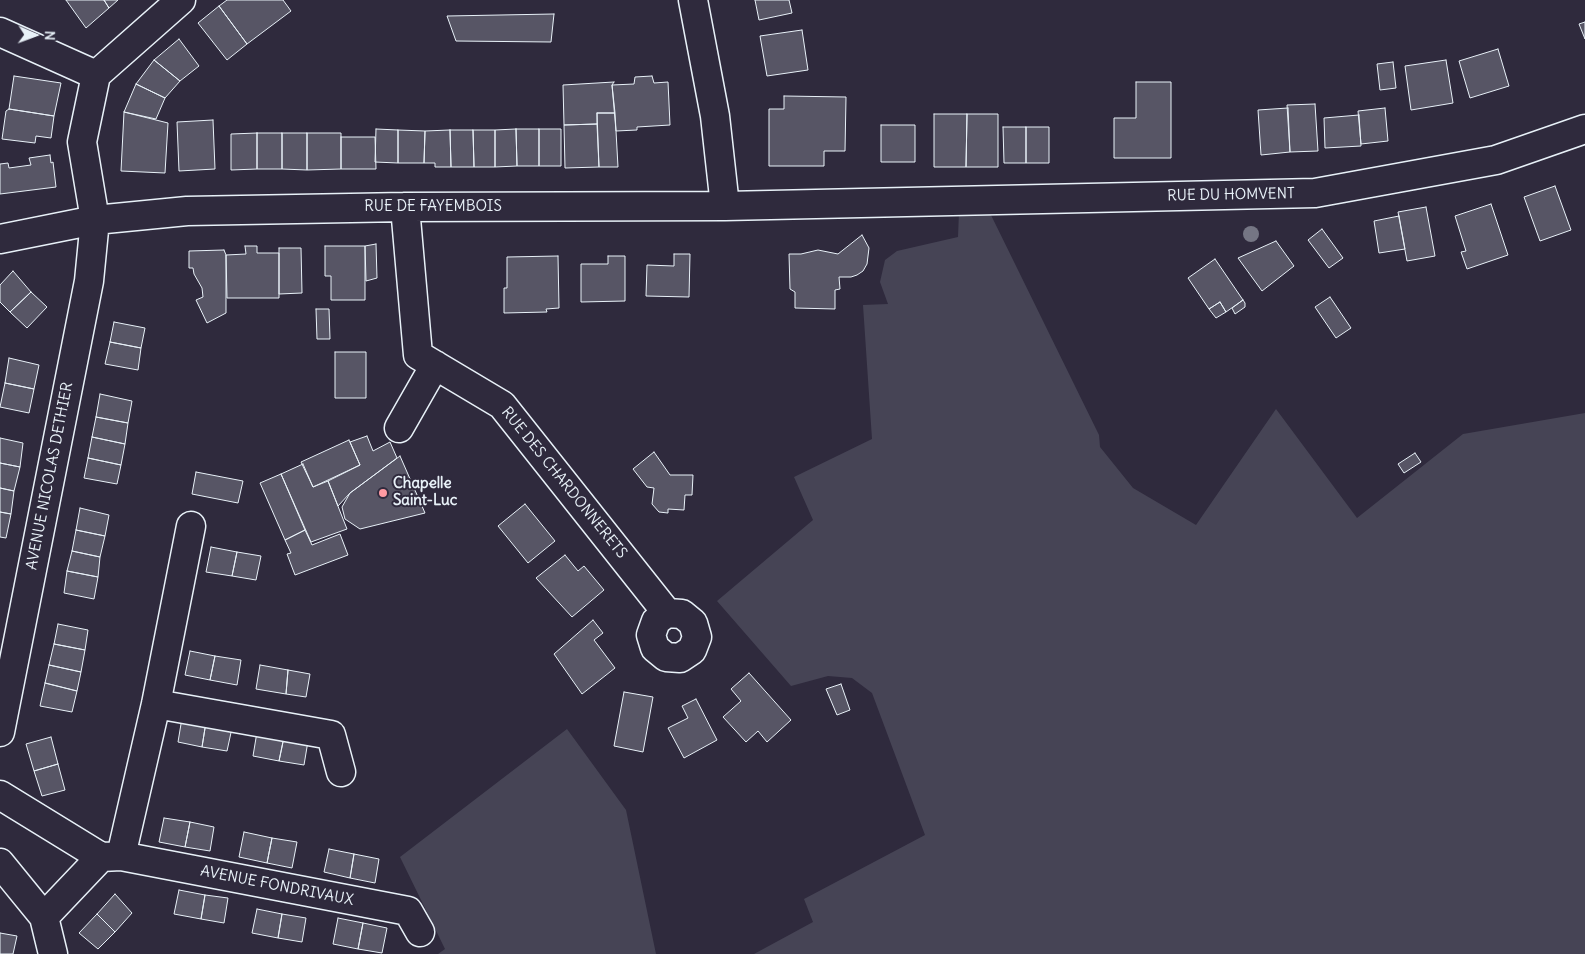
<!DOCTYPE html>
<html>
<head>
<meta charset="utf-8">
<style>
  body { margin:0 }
  #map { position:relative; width:1585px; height:954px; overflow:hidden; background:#2f2a3d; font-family:Delius,sans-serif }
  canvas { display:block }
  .north { position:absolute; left:10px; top:10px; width:50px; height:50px; -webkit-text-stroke:4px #2f2a3d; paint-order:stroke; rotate:92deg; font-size:14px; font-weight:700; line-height:20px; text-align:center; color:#e8f1f8 }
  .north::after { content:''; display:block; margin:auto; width:18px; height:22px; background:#e8f1f8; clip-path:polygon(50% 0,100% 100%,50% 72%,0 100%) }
</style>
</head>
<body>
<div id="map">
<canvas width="1585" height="954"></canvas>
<div class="north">N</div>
</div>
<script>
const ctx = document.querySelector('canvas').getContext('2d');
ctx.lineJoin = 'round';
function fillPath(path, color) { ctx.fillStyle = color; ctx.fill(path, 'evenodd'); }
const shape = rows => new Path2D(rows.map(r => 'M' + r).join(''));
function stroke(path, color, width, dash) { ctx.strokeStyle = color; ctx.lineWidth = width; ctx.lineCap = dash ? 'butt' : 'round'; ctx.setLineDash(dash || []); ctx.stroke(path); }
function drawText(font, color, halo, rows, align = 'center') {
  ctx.font = font + ' Delius,sans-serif'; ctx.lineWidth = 4; ctx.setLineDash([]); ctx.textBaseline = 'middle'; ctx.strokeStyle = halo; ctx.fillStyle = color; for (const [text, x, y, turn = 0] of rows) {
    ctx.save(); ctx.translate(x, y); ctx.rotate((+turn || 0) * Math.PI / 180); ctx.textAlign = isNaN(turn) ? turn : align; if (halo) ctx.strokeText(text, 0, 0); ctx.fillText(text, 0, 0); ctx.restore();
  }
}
const green = shape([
  [989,211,1099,435,1100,447,1133,488,1196,525,1276,409,1357,518,1463,434,1585,413,1585,954,754,954,813,922,804,899,925,835,872,693,852,678,828,676,791,686,717,601,813,520,794,477,872,439,863,305,888,304,880,282,885,260,897,251,958,237,959,212],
  [567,729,626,810,656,954,438,954,445,949,400,857]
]);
const building = shape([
  [66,0,104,0,109,8,86,28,66,0],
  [104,0,118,0,109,8,104,0],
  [227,0,283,0,291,11,247,44,219,6,227,0],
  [755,0,789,0,792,13,759,20,755,0],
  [219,6,247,44,227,60,198,23,219,6],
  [554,14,551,42,456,41,447,16,554,14],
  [1585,22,1585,39,1579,24,1585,22],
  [802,30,808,70,767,76,760,36,802,30],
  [179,39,199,66,180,81,154,60,179,39],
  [1498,49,1509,86,1470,98,1459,61,1498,49],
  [154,60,180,81,165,98,136,84,154,60],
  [1446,60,1453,103,1411,110,1405,66,1446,60],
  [1393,62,1396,88,1380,90,1377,64,1393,62],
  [14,76,61,83,54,116,9,109,14,76],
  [652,76,654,83,668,82,670,125,637,127,637,130,616,131,612,85,634,84,635,77,652,76],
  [614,82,612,85,615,113,597,113,597,124,564,125,563,85,614,82],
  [1136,82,1171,82,1171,158,1114,158,1114,118,1136,118,1136,82],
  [136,84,165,98,156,119,124,112,136,84],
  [784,96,846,97,845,151,824,151,824,166,769,166,769,109,784,109,784,96],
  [1315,104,1318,151,1290,152,1287,105,1315,104],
  [1288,108,1290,152,1261,155,1258,110,1288,108],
  [1385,108,1388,141,1361,144,1358,111,1385,108],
  [9,109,54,116,51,138,36,136,35,143,2,139,6,111,9,109],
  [124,112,168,123,165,173,121,171,124,112],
  [597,113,615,113,618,167,599,167,597,113],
  [934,114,967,114,966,167,934,167,934,114],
  [967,114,998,114,998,167,966,167,967,114],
  [1359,115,1361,146,1325,148,1324,118,1359,115],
  [213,120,215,169,179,171,177,122,213,120],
  [597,124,599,167,565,168,564,125,597,124],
  [881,125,915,125,915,162,881,162,881,125],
  [1003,127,1026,127,1026,163,1004,163,1003,127],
  [1026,127,1049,127,1049,163,1026,163,1026,127],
  [376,129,398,130,398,163,375,162,376,129],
  [516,129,539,129,539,166,517,166,516,129],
  [516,129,517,166,495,167,495,130,516,129],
  [539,129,561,129,561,166,539,166,539,129],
  [398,130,425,131,424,163,398,163,398,130],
  [450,130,473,130,474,167,451,167,450,130],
  [450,130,451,167,435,167,435,163,424,163,425,131,450,130],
  [473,130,495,130,495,167,474,167,473,130],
  [257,133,282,133,282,169,257,169,257,133],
  [257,133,257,169,231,170,231,134,257,133],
  [282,133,307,133,307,170,282,169,282,133],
  [307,133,341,133,341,169,307,170,307,133],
  [341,137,375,137,376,169,341,169,341,137],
  [50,155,51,163,53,162,56,187,0,194,0,164,8,163,9,168,31,165,29,158,50,155],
  [1555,186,1571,230,1540,241,1524,197,1555,186],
  [1491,204,1508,255,1467,269,1461,252,1466,251,1455,216,1491,204],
  [1426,207,1435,256,1407,261,1398,212,1426,207],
  [1399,216,1405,249,1379,253,1374,221,1399,216],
  [1322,229,1343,258,1329,268,1308,240,1322,229],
  [862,235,869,248,867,264,863,271,857,275,851,277,839,277,840,289,835,290,835,309,795,308,795,292,790,289,789,254,801,254,818,250,838,254,862,235],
  [1276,241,1294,266,1262,291,1238,258,1276,241],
  [376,244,377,278,366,281,365,246,376,244],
  [245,246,257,246,257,253,279,253,279,298,227,298,226,255,246,254,245,246],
  [325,246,365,246,365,300,331,300,331,276,325,276,325,246],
  [279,248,301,248,302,293,279,294,279,248],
  [224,250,226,255,226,313,207,323,196,300,203,297,202,288,194,274,193,268,189,268,189,251,224,250],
  [674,254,690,254,689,297,646,296,647,265,674,266,674,254],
  [558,256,559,308,546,309,547,312,504,313,504,288,507,288,507,257,558,256],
  [608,256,625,256,625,301,581,302,581,264,608,264,608,256],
  [1215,259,1243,300,1226,312,1220,302,1209,309,1188,278,1215,259],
  [13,271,31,292,10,312,0,302,0,285,13,271],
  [31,292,47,307,27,328,10,312,31,292],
  [1330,297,1351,328,1336,338,1315,307,1330,297],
  [1243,300,1245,303,1245,307,1235,314,1232,308,1243,300],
  [1220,302,1226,312,1216,318,1209,309,1220,302],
  [316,309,329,309,330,339,317,339,316,309],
  [114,322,145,328,141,348,110,342,114,322],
  [110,342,141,348,138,370,105,364,110,342],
  [335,352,366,352,366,398,335,398,335,352],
  [9,358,39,365,34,389,5,383,9,358],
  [5,383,34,389,29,413,0,407,5,383],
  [100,394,132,401,128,423,96,417,100,394],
  [96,417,128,423,125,444,92,437,96,417],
  [367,436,373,451,390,442,397,458,350,493,338,506,328,481,360,465,350,442,367,436],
  [92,437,125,444,121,465,88,458,92,437],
  [0,438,23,443,20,467,0,463,0,438],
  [349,440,360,465,313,487,301,462,349,440],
  [654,452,670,475,693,475,692,495,685,495,684,510,668,509,668,513,659,512,652,504,654,488,647,487,633,469,654,452],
  [1415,453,1421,462,1404,473,1398,464,1415,453],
  [400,456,425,513,360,529,345,519,342,507,350,493,400,456],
  [88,458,121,465,117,484,84,478,88,458],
  [0,463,20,467,14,491,0,488,0,463],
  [303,464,313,487,328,481,347,529,311,542,281,474,303,464],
  [196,472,243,481,238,503,192,494,196,472],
  [281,474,305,530,285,540,260,483,281,474],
  [0,488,14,491,11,514,0,512,0,488],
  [525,504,555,541,528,563,498,526,525,504],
  [80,508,109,515,105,536,76,530,80,508],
  [0,512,11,514,6,538,0,537,0,512],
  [76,530,105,536,100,557,72,551,76,530],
  [305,530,312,545,340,534,348,555,295,575,287,554,291,553,285,540,305,530],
  [211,547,237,552,232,576,206,572,211,547],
  [72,551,100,557,98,577,67,571,72,551],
  [237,552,261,556,256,580,232,576,237,552],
  [565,555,578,571,584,566,604,590,572,617,536,578,565,555],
  [67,571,98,577,94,599,64,593,67,571],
  [593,620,603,633,594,640,615,668,582,694,554,654,593,620],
  [58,624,88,630,85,650,54,644,58,624],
  [54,644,85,650,81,672,49,665,54,644],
  [190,651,215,656,210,680,185,675,190,651],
  [215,656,241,660,237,685,210,680,215,656],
  [49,665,81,672,77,691,45,683,49,665],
  [260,665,288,670,286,694,256,689,260,665],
  [288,670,310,674,306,697,286,694,288,670],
  [749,673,791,720,767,742,758,731,746,742,723,717,741,701,731,689,749,673],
  [45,683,77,691,72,712,40,706,45,683],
  [841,684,850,710,837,715,826,689,841,684],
  [624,692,653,697,643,752,614,746,624,692],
  [696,699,717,740,684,758,668,728,688,718,682,706,696,699],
  [182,718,206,722,202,747,178,742,182,718],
  [206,722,232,728,227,751,202,747,206,722],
  [257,732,284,737,279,761,253,756,257,732],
  [51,737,58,764,34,771,26,744,51,737],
  [284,737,308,741,304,765,279,761,284,737],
  [58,764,65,790,42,796,34,771,58,764],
  [164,818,190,822,185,847,159,842,164,818],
  [190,822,214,827,210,851,185,847,190,822],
  [244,832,272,838,267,863,239,857,244,832],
  [272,838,297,842,292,868,267,863,272,838],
  [329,849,354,854,350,878,324,872,329,849],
  [354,854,379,859,375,883,350,878,354,854],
  [179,890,205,895,201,919,174,914,179,890],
  [115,894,132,913,115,932,97,914,115,894],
  [205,895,228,898,224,923,201,919,205,895],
  [257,909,282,914,278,938,252,933,257,909],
  [97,914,115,932,98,949,79,933,97,914],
  [282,914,306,918,302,942,278,938,282,914],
  [338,918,363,923,358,949,333,944,338,918],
  [363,923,387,928,382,953,358,949,363,923],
  [0,933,17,936,13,954,0,954,0,933]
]);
const minor = shape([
  [693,0,715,116,725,206],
  [0,32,96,75],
  [405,207,418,355,502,405,667,613,682,614,693,623,697,637,692,650,680,658,666,657,655,648,651,635,656,621,667,613],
  [0,239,95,220,187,211,405,207,725,206,1315,193,1496,160,1585,129],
  [399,428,435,365],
  [156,704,331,735,341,772],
  [0,732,89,281,95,220,82,142,96,75,181,0],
  [0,795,101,857,44,917,0,863],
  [121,856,408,911,420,932],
  [101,857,121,856,156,704,191,526],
  [44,917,53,954]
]);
const trees = [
  [1251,234]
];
const markers = [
  [383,493,5,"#ff9aa2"]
];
const streetNames = [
  ["RUE DU HOMVENT",1231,195,-1],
  ["RUE DE FAYEMBOIS",433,207],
  ["AVENUE NICOLAS DETHIER",50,476,-79],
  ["RUE DES CHARDONNERETS",564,483,51],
  ["AVENUE FONDRIVAUX",277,886,11]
];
const poiNames = [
  ["Chapelle",393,484],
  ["Saint-Luc",393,501]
];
fillPath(green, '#464455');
fillPath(building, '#575565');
stroke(building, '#e8f1f8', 1);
stroke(minor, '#e8f1f8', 31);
stroke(minor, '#2f2a3d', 28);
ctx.fillStyle = '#757684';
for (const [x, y] of trees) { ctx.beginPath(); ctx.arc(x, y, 8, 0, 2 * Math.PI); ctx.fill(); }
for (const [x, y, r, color] of markers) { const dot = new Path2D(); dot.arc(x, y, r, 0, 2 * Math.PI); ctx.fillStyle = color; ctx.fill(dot); stroke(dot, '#2f2a3d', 2); }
drawText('15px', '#e8f1f8', '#2f2a3d', streetNames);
drawText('bold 15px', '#e8f1f8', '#2f2a3d', poiNames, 'left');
</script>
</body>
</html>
